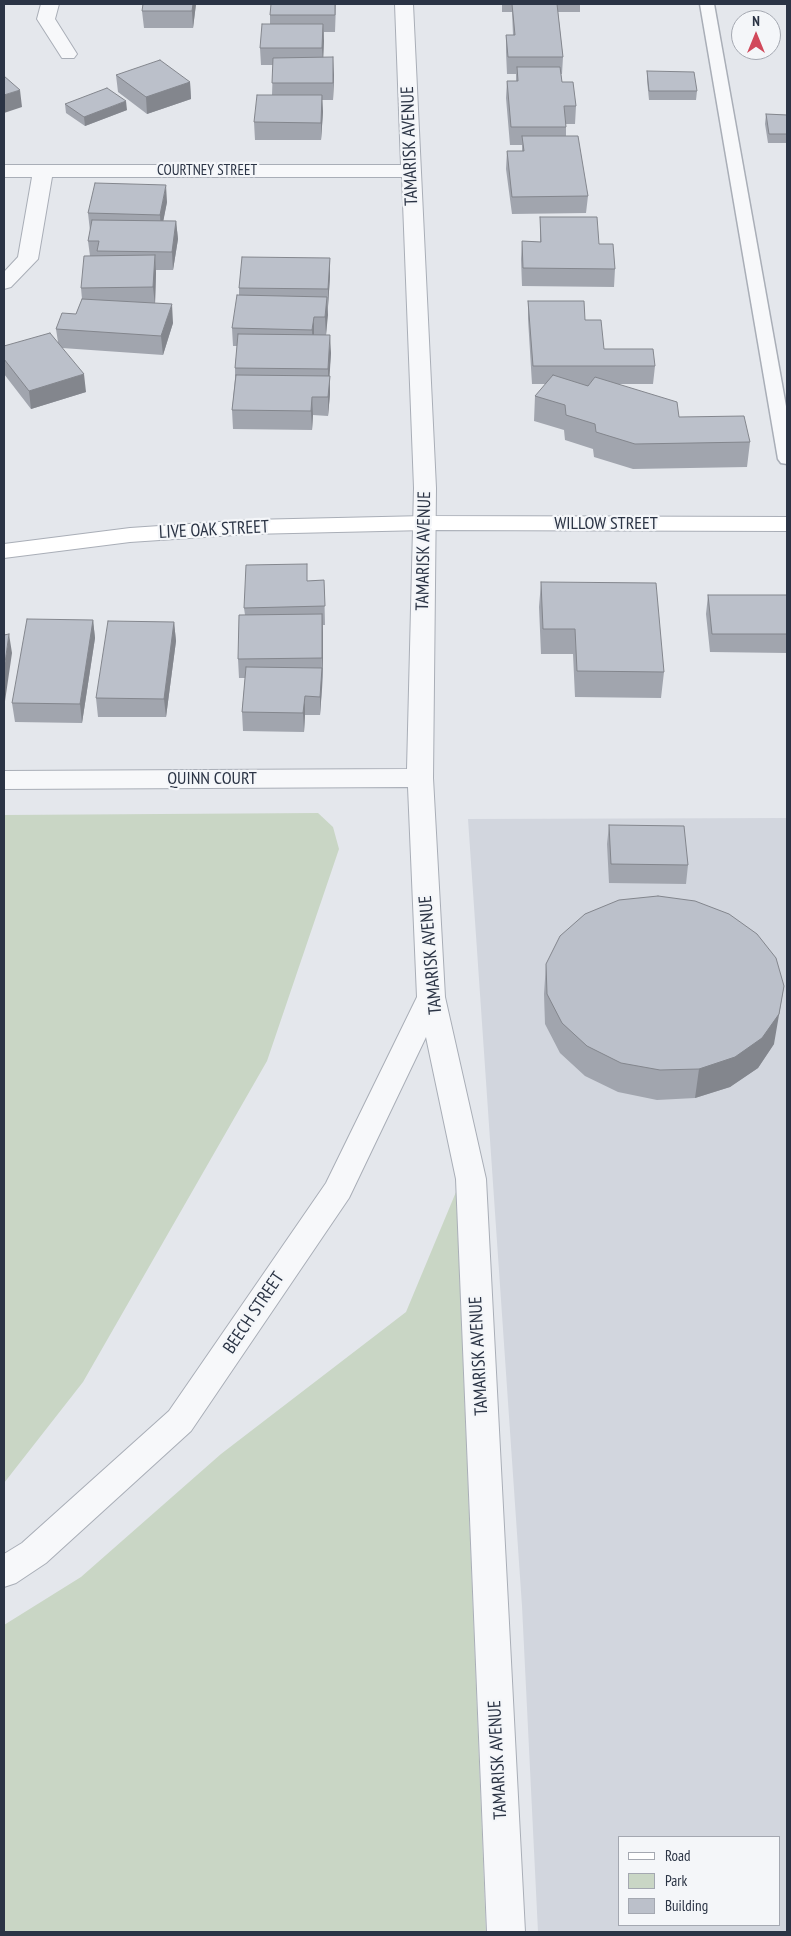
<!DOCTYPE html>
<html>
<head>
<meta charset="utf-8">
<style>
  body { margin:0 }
  #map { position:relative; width:791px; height:1936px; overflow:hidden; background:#e4e7ec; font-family:"PT Sans Narrow",sans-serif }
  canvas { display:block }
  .frame { position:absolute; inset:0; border:5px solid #2b3445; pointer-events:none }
  .legend { position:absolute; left:618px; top:1836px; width:162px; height:90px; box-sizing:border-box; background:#f4f6f9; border:1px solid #a4a8b1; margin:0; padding:6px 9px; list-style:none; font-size:15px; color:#2b3445 }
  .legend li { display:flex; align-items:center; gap:10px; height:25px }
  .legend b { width:25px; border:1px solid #a4a8b1 }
  .north { position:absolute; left:731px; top:10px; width:50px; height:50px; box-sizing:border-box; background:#f4f6f9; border:1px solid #a4a8b1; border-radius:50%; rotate:0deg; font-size:14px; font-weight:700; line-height:20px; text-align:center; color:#2b3445 }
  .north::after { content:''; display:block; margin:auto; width:18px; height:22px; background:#d1495b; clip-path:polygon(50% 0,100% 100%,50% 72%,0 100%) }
</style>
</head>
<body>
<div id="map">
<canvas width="791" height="1936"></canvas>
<div class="frame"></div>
<ul class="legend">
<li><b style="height:6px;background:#fff"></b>Road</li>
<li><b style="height:14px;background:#c9d6c5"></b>Park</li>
<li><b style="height:14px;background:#bbc0ca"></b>Building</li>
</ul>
<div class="north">N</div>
</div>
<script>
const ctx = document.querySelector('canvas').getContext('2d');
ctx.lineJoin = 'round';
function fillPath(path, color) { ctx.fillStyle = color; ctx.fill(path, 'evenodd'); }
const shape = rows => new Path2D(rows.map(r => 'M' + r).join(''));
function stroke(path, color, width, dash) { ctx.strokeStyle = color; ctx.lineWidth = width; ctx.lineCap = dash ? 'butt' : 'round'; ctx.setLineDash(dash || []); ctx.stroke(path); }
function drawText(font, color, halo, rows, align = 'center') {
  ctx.font = font + ' "PT Sans Narrow",sans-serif'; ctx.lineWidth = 4.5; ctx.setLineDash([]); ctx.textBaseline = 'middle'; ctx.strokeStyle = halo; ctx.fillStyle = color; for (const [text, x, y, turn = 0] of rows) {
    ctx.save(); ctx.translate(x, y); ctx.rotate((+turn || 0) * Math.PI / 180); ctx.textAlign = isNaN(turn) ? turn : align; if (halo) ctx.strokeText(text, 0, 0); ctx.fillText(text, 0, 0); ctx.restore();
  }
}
const built = shape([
  [787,818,787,1932,538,1932,522,1606,468,819],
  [620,1837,780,1837,780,1925,620,1925]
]);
const green = shape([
  [318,813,333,827,339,849,267,1061,83,1382,4,1483,4,815],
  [456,1192,486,1932,4,1932,4,1625,81,1577,221,1454,406,1312]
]);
const lane = shape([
  [700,4,714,4,787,412,787,464,781,463,778,459,700,4]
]);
const street = shape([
  [41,4,59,4,55,19,77,54,74,58,62,58,37,19,41,4],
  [395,4,413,4,436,488,433,778,445,997,486,1179,525,1932,487,1932,456,1179,426,1037,349,1198,191,1431,46,1563,16,1583,4,1587,4,1554,22,1543,169,1411,326,1183,417,997,408,787,4,789,4,771,407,769,414,488,402,177,52,177,38,259,11,287,4,289,4,272,18,257,32,177,4,177,4,165,401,165,395,4]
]);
const secondary = shape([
  [426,516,787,517,787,531,426,530,249,534,130,542,4,558,4,544,130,528,249,520,426,516]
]);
const wall = shape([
  [196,4,193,28,144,28,142,11],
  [336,4,335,32,324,32,323,57,334,75,333,100,322,100,323,112,321,140,255,140,254,122,272,95,273,65,261,65,260,48,270,24,270,15],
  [502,4,580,4,580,12,558,12,563,57,562,74,561,74,562,82,576,106,575,124,566,124,566,136,588,196,586,213,512,214,506,169,507,151,522,151,522,145,510,145,506,98,507,81,516,81,516,74,507,74,506,52,506,35,513,35,512,12,502,12],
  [647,71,697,91,696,100,649,100,647,80],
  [116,75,190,82,191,99,147,114,118,92],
  [65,104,127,110,85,126,66,113],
  [766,114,787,115,787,143,768,143,765,124],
  [167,202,163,221,176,221,178,239,173,270,156,270,155,303,173,323,163,355,62,348,86,392,31,409,4,374,4,346,58,342,56,329,76,314,82,299,81,288,90,256,88,241,90,231,88,213],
  [540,217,599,244,615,269,614,287,522,286,521,259,522,241,540,242],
  [330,258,330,276,326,335,331,353,329,376,330,394,328,416,313,415,312,430,233,429,232,410,235,379,235,368,237,346,233,346,232,328,239,295,239,288],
  [528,301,585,320,604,349,655,366,653,384,618,384,679,417,750,442,747,467,633,469,594,457,593,449,565,440,564,430,534,421,535,396,546,384,532,384,528,319],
  [307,564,307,581,324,580,325,625,323,625,323,677,320,715,305,715,304,732,243,731,242,712,245,678,239,678,238,659,245,615,244,608],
  [541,582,664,672,661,698,575,697,573,654,541,654,539,607],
  [708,595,787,595,787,653,710,652,706,614],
  [93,620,95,638,82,723,15,722,12,703],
  [174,622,176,641,166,717,98,717,96,698],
  [609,825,688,865,686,884,609,883,607,844],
  [546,964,774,1044,758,1068,730,1087,695,1098,657,1100,618,1092,585,1076,560,1053,545,1024,544,994]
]);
const shadedWall = shape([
  [193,4,196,4,193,28,192,11],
  [323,24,324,41,323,65,322,48],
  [333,57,334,75,333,100],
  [190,82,191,99,147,114,146,97],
  [20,90,22,107,4,113,4,95],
  [322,95,323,112,321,140,321,123],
  [126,101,127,110,85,126,84,117],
  [166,185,167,202,161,233,160,215],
  [176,221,178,239,173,270,172,252],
  [155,255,156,273,155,305,153,287],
  [330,258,330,276,328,307,328,289],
  [327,297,328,315,326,335,325,317],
  [172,304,173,323,163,355,161,336],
  [314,317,314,335,313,348,312,330],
  [330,335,331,353,329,385,330,376,330,394,328,416,328,369],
  [84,374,86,392,31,409,29,391],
  [312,397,313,415,312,430,311,411],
  [322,614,323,633,323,677,322,658],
  [93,620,95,638,82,723,80,704],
  [174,622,176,641,166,717,164,699],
  [9,634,12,653,4,708,4,670],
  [322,668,322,687,320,715,320,697],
  [305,696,305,715,304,732,303,713],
  [784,986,774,1044,758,1068,730,1087,695,1098,699,1069]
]);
const building = shape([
  [143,4,193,4,192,11,142,11,143,4],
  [271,4,335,4,335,15,270,15,271,4],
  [512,4,557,4,563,57,508,57,506,35,515,35,512,4],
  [262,24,323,24,322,48,260,48,262,24],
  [333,57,333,83,272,83,273,58,333,57],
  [160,60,190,82,146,97,116,75,160,60],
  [517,67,560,67,562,82,573,82,576,106,564,106,566,127,511,127,507,81,518,81,517,67],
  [647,71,694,72,697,91,649,91,647,71],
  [4,76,20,90,4,95,4,76],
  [107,88,126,101,84,117,65,104,107,88],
  [257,95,322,95,321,123,254,122,257,95],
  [766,114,787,115,787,134,769,134,766,114],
  [522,136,578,136,588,196,512,197,507,151,524,151,522,136],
  [95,183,166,185,160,215,88,213,95,183],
  [540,217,597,217,599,244,613,244,615,269,523,268,522,241,541,242,540,217],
  [92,220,176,221,172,252,97,251,99,241,88,241,92,220],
  [155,255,153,287,81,288,84,256,155,255],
  [242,257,330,258,328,289,239,288,242,257],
  [237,295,327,297,325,317,314,317,312,330,232,328,237,295],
  [82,299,172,304,161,336,56,329,62,313,76,314,82,299],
  [528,301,584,301,585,320,601,320,604,349,653,349,655,366,533,366,528,301],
  [50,333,84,374,29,391,4,359,4,346,50,333],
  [238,334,330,335,328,369,235,368,238,334],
  [236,375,330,376,328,397,312,397,311,411,232,410,236,375],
  [553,375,588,386,595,377,677,402,679,417,744,416,750,442,635,444,596,432,595,424,566,415,565,405,535,396,553,375],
  [307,564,307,581,324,580,325,606,244,608,246,565,307,564],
  [541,582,656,583,664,672,577,671,575,629,543,629,541,582],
  [708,595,787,595,787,634,712,634,708,595],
  [322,614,322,658,238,659,239,615,322,614],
  [27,619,93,620,80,704,12,703,27,619],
  [108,621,174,622,164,699,96,698,108,621],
  [9,634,4,670,4,635,9,634],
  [246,667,322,668,320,697,305,696,303,713,242,712,246,667],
  [609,825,684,826,688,865,611,864,609,825],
  [658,896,695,901,729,914,757,934,776,958,784,986,779,1014,762,1038,735,1057,699,1069,660,1070,621,1063,587,1046,562,1023,547,994,546,964,560,936,585,914,619,900,658,896]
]);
const farStreetnames = [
  ["COURTNEY STREET",207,171]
];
const streetNames = [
  ["TAMARISK AVENUE",410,146,-92],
  ["WILLOW STREET",606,524],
  ["LIVE OAK STREET",214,530,-3],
  ["TAMARISK AVENUE",424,551,-89],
  ["QUINN COURT",212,779],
  ["TAMARISK AVENUE",431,955,-95],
  ["BEECH STREET",254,1313,-56],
  ["TAMARISK AVENUE",479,1356,-93],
  ["TAMARISK AVENUE",498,1760,-93]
];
fillPath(built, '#d2d6de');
fillPath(green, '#c9d6c5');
stroke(lane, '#a9aeb7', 3);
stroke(street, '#a9aeb7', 2);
stroke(secondary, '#a9aeb7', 2);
fillPath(lane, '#f7f8fa');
fillPath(street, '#f7f8fa');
fillPath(secondary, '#fff');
fillPath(wall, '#a1a5ae');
fillPath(shadedWall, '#83868d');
fillPath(building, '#bbc0ca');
stroke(building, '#83868d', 1);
drawText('15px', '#2b3445', '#f4f6f9', farStreetnames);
drawText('18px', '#2b3445', '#f4f6f9', streetNames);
</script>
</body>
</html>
